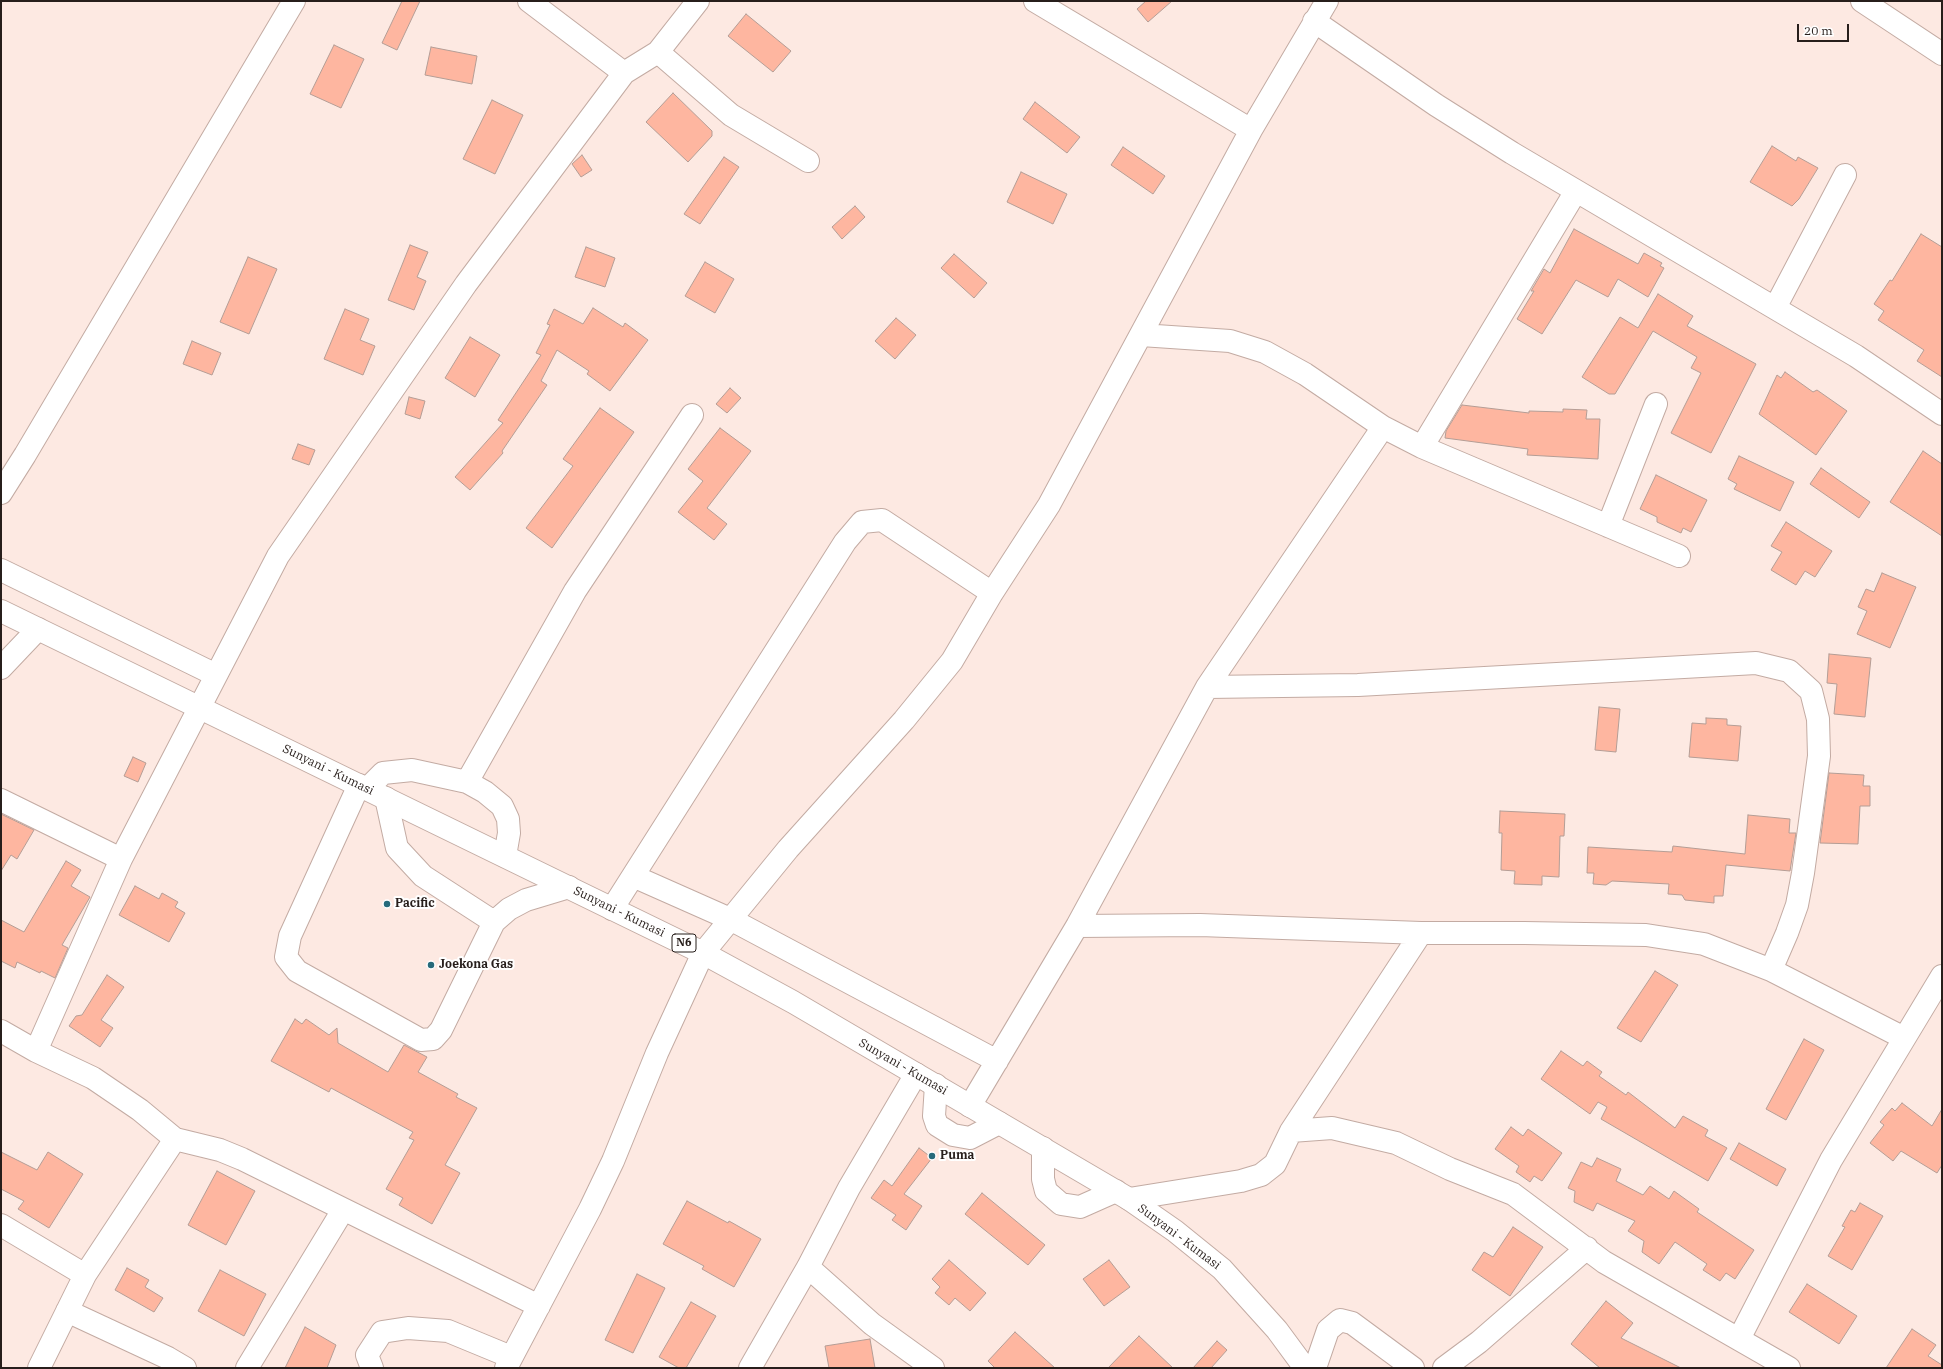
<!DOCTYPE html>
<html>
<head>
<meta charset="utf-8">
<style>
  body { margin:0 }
  #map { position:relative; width:1943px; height:1369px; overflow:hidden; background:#fde9e2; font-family:"IBM Plex Serif",serif }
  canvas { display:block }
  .frame { position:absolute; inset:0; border:2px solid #271e1b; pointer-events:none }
  .scale { position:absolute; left:1797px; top:24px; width:52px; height:18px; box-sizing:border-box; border:2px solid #271e1b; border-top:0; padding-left:5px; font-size:12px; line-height:14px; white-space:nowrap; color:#271e1b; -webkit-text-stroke:3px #fff; paint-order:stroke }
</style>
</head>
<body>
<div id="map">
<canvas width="1943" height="1369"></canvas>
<div class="frame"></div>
<div class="scale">20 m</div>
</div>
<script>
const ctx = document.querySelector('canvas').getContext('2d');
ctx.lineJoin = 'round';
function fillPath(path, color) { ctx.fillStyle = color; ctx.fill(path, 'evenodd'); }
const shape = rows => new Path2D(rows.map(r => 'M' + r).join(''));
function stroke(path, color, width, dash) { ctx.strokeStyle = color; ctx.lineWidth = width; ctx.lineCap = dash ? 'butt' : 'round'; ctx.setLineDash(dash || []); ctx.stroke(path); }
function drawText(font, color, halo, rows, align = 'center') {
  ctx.font = font + ' "IBM Plex Serif",serif'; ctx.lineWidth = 4; ctx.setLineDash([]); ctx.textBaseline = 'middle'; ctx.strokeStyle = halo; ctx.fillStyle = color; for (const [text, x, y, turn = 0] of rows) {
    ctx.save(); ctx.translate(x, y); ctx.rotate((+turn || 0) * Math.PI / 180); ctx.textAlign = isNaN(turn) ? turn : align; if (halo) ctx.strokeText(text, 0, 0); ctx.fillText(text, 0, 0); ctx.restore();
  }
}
const building = shape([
  [402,1,420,1,397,50,382,43,402,1],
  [1146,1,1172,1,1148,22,1137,9,1146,1],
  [746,14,791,51,773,72,728,36,746,14],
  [334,45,364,59,341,108,310,94,334,45],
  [431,47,477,56,472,84,425,75,431,47],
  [673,93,712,131,712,136,688,162,646,122,673,93],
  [492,100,523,115,495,174,463,159,492,100],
  [1035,102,1080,137,1067,153,1023,119,1035,102],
  [1772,146,1796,161,1798,157,1818,168,1799,199,1792,206,1750,182,1772,146],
  [1123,147,1165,176,1153,194,1111,165,1123,147],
  [582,155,592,170,581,177,572,164,582,155],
  [724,157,739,167,700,224,684,214,724,157],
  [1021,172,1067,194,1053,224,1007,202,1021,172],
  [855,206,865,217,842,239,832,227,855,206],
  [1574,229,1638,264,1644,253,1662,263,1660,266,1664,268,1648,297,1618,279,1608,297,1576,280,1542,334,1517,319,1534,291,1531,291,1544,269,1550,273,1574,229],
  [1921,234,1942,247,1942,377,1917,361,1924,350,1878,320,1884,311,1874,304,1890,280,1892,281,1921,234],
  [410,245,428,252,417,277,426,281,414,310,388,300,410,245],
  [586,247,615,258,605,287,575,277,586,247],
  [954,254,987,283,974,298,941,268,954,254],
  [248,257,277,269,249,334,220,322,248,257],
  [705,262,734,279,715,313,685,296,705,262],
  [1658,294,1693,316,1687,326,1756,364,1711,453,1671,433,1701,373,1691,368,1697,357,1653,331,1615,394,1609,394,1582,377,1620,317,1638,328,1658,294],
  [593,308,623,327,625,323,648,340,610,391,587,374,589,371,557,350,541,381,547,385,502,451,503,453,470,490,455,477,503,423,498,420,541,355,536,353,550,325,547,324,554,309,583,324,593,308],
  [345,309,369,319,360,340,375,346,363,375,324,359,345,309],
  [896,318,916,335,895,359,875,341,896,318],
  [470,337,500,355,475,397,445,378,470,337],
  [192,341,221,353,212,375,183,364,192,341],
  [1785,372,1813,392,1817,390,1847,411,1816,455,1759,414,1777,375,1781,378,1785,372],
  [730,388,741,398,727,413,716,404,730,388],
  [409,397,425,401,420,419,405,414,409,397],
  [1462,405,1529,413,1529,411,1563,412,1563,409,1587,410,1586,419,1600,419,1598,459,1527,455,1528,449,1445,438,1446,431,1462,405],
  [600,408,634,432,552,548,526,528,573,466,563,459,600,408],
  [720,428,751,451,707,508,727,524,714,540,678,512,703,481,688,469,720,428],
  [298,444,315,450,309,465,292,459,298,444],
  [1923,451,1942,464,1942,536,1890,502,1923,451],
  [1739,456,1794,482,1780,511,1734,489,1737,484,1728,479,1739,456],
  [1821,468,1870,502,1859,518,1810,484,1821,468],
  [1656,475,1707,500,1691,532,1683,528,1681,533,1657,522,1657,517,1640,509,1656,475],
  [1786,522,1832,551,1815,577,1805,571,1796,585,1771,570,1782,552,1771,546,1786,522],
  [1882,573,1916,587,1890,648,1857,634,1867,611,1858,607,1866,589,1874,592,1882,573],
  [1829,654,1871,658,1865,717,1834,714,1837,684,1827,683,1829,654],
  [1599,707,1620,709,1616,752,1595,750,1599,707],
  [1706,718,1727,719,1727,725,1741,726,1738,761,1689,757,1692,723,1706,724,1706,718],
  [133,757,146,763,138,782,124,776,133,757],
  [1829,773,1864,775,1863,786,1870,786,1870,806,1860,806,1858,844,1820,843,1829,773],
  [1500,811,1565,814,1564,836,1560,836,1559,877,1542,876,1542,885,1514,884,1515,871,1501,870,1502,833,1499,833,1500,811],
  [1,814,34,830,17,859,11,855,1,871,1,814],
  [1748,815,1790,819,1789,833,1796,833,1790,871,1726,865,1723,896,1714,896,1714,903,1685,900,1682,895,1668,894,1669,884,1612,881,1606,885,1593,884,1594,873,1587,873,1588,847,1672,852,1673,846,1745,854,1748,815],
  [66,861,81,870,71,886,90,897,62,945,68,948,55,978,41,971,40,973,17,962,15,968,1,961,1,920,24,932,66,861],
  [135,886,159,899,162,893,178,902,175,907,185,913,169,942,119,915,135,886],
  [1655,971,1678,985,1641,1042,1617,1028,1655,971],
  [107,975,124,987,101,1020,113,1028,100,1047,69,1026,76,1016,82,1015,107,975],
  [295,1019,302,1024,306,1019,329,1035,337,1028,338,1043,388,1072,404,1045,427,1057,418,1072,458,1094,456,1097,477,1108,445,1165,460,1173,432,1224,399,1205,403,1198,386,1189,414,1140,409,1138,413,1132,331,1088,329,1092,271,1061,295,1019],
  [1804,1039,1824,1050,1786,1120,1766,1109,1804,1039],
  [1561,1051,1583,1066,1587,1061,1602,1072,1599,1076,1626,1095,1628,1092,1675,1128,1683,1116,1708,1130,1705,1136,1727,1148,1708,1181,1601,1119,1607,1107,1598,1102,1590,1114,1541,1079,1561,1051],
  [1902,1103,1932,1126,1942,1109,1942,1165,1937,1173,1901,1151,1893,1161,1870,1143,1884,1125,1880,1122,1892,1108,1895,1111,1902,1103],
  [1511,1127,1523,1136,1528,1129,1562,1153,1542,1181,1534,1176,1530,1182,1516,1172,1519,1166,1495,1149,1511,1127],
  [1739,1143,1786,1169,1777,1186,1730,1159,1739,1143],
  [919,1148,932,1158,904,1194,922,1206,906,1230,892,1220,896,1215,871,1198,884,1180,892,1186,919,1148],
  [1,1152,37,1170,48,1152,83,1174,49,1228,18,1209,24,1201,1,1189,1,1152],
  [1597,1158,1621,1169,1616,1181,1643,1195,1650,1186,1669,1199,1674,1191,1699,1209,1697,1212,1754,1250,1735,1279,1726,1273,1720,1281,1703,1270,1707,1264,1675,1242,1659,1264,1642,1252,1644,1241,1628,1231,1635,1221,1597,1203,1593,1211,1574,1202,1575,1191,1568,1188,1581,1162,1592,1167,1597,1158],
  [217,1171,255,1191,226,1245,188,1225,217,1171],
  [982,1193,1045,1245,1028,1265,965,1214,982,1193],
  [687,1201,728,1223,729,1221,761,1239,734,1287,702,1269,704,1266,663,1244,687,1201],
  [1860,1203,1883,1216,1852,1270,1828,1256,1845,1227,1842,1226,1851,1210,1855,1212,1860,1203],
  [1513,1227,1543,1247,1510,1296,1472,1270,1484,1252,1493,1257,1513,1227],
  [949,1260,986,1293,970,1311,955,1298,949,1305,935,1293,940,1287,932,1279,949,1260],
  [1109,1260,1130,1287,1104,1306,1083,1279,1109,1260],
  [127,1268,149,1280,145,1287,163,1298,154,1312,115,1290,127,1268],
  [220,1270,266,1294,244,1336,198,1311,220,1270],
  [637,1274,665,1288,633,1353,605,1340,637,1274],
  [1807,1284,1857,1316,1839,1344,1789,1312,1807,1284],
  [1606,1301,1633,1323,1621,1338,1681,1368,1600,1368,1571,1344,1606,1301],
  [691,1302,716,1316,686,1368,679,1368,659,1357,691,1302],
  [305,1327,336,1345,327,1368,285,1368,305,1327],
  [1912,1329,1936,1345,1928,1356,1942,1365,1942,1368,1886,1368,1912,1329],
  [1015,1332,1055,1368,995,1368,988,1361,1015,1332],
  [1139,1336,1173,1368,1108,1368,1139,1336],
  [870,1339,875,1368,829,1368,825,1346,870,1339],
  [1217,1341,1227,1350,1211,1368,1193,1368,1217,1341]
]);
const minor = shape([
  [529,1,624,73],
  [1035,1,1251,130],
  [1862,1,1942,54],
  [1314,21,1436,105,1512,153,1856,356,1942,414],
  [658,52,731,115,808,161],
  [1775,308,1845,175],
  [1141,335,1230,341,1265,352,1305,374,1383,427,1422,447,1679,556],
  [1422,447,1576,191],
  [1,493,25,455,294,1],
  [1608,526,1656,404],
  [1,570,216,675],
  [1,668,38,629],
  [1207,687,1358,685,1756,663,1789,671,1811,691,1818,719,1819,756,1803,873,1797,905,1787,933,1771,970],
  [359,785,290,936,286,957,297,971,421,1040,433,1039,441,1030,494,922],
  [367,789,383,773,412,770,467,782],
  [386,798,397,848,423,876,494,922,509,909,526,900,569,887],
  [1,800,121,859],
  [505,856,509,833,508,819,502,806,485,792,467,782,575,591,692,415],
  [633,876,730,919,997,1061],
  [612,909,845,542,862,522,882,520,992,593],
  [1077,926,1200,925,1421,933,1524,933,1646,935,1704,944,1771,970,1904,1038],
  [1,1031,36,1051,93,1078,140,1110,175,1139,220,1150,242,1159,539,1306],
  [36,1051,121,859,278,556,466,284,624,73,658,52,698,1],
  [936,1085,934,1116,937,1125,953,1135,970,1138,999,1123],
  [970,1106,1077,926,1207,687,1383,427],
  [1291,1131,1332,1128,1396,1143,1450,1169,1513,1194,1604,1262,1789,1368],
  [1043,1148,1043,1179,1046,1191,1061,1204,1080,1207,1116,1191],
  [1129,1199,1241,1181,1261,1175,1275,1164,1291,1131,1421,933],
  [1,1225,85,1275],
  [808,1267,872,1324,933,1368],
  [67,1311,168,1358,185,1368],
  [1739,1339,1831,1160,1942,976],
  [39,1368,85,1275,175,1139],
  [247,1368,343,1210],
  [372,1368,367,1355,382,1332,408,1328,448,1331,511,1357],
  [506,1368,590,1209,613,1161,657,1053,703,953,788,849,904,720,952,661,992,593,1049,505,1251,130,1327,1],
  [750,1368,808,1267,849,1188,916,1074],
  [1315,1368,1328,1330,1340,1320,1352,1323,1413,1368],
  [1444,1368,1479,1342,1587,1248]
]);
const major = shape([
  [1,611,703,953,793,1002,1129,1199,1175,1231,1222,1269,1277,1330,1305,1368]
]);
const markers = [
  [387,904,4,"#266a7b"],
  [431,965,4,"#266a7b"],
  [932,1156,4,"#266a7b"]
];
const shields = [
  [684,943,24]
];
const shieldNames = [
  ["N6",684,943]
];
const streetNames = [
  ["Sunyani - Kumasi",328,770,26],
  ["Sunyani - Kumasi",619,912,26],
  ["Sunyani - Kumasi",903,1067,30],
  ["Sunyani - Kumasi",1179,1237,37]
];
const poiNames = [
  ["Pacific",395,904],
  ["Joekona Gas",439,965],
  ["Puma",940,1156]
];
fillPath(building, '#feb6a0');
stroke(building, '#b49d95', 1);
stroke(minor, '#c3aba3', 24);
stroke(major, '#c3aba3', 24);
stroke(minor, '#fff', 22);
stroke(major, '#fff', 22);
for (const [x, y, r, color] of markers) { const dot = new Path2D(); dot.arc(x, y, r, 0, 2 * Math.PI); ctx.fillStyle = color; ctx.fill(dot); stroke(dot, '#fff', 1.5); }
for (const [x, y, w] of shields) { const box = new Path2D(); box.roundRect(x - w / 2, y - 9, w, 18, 3); ctx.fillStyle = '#fff'; ctx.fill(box); stroke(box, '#271e1b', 1); }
drawText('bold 11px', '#271e1b', null, shieldNames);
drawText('12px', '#271e1b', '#fff', streetNames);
drawText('bold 12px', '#271e1b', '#fff', poiNames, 'left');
</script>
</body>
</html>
